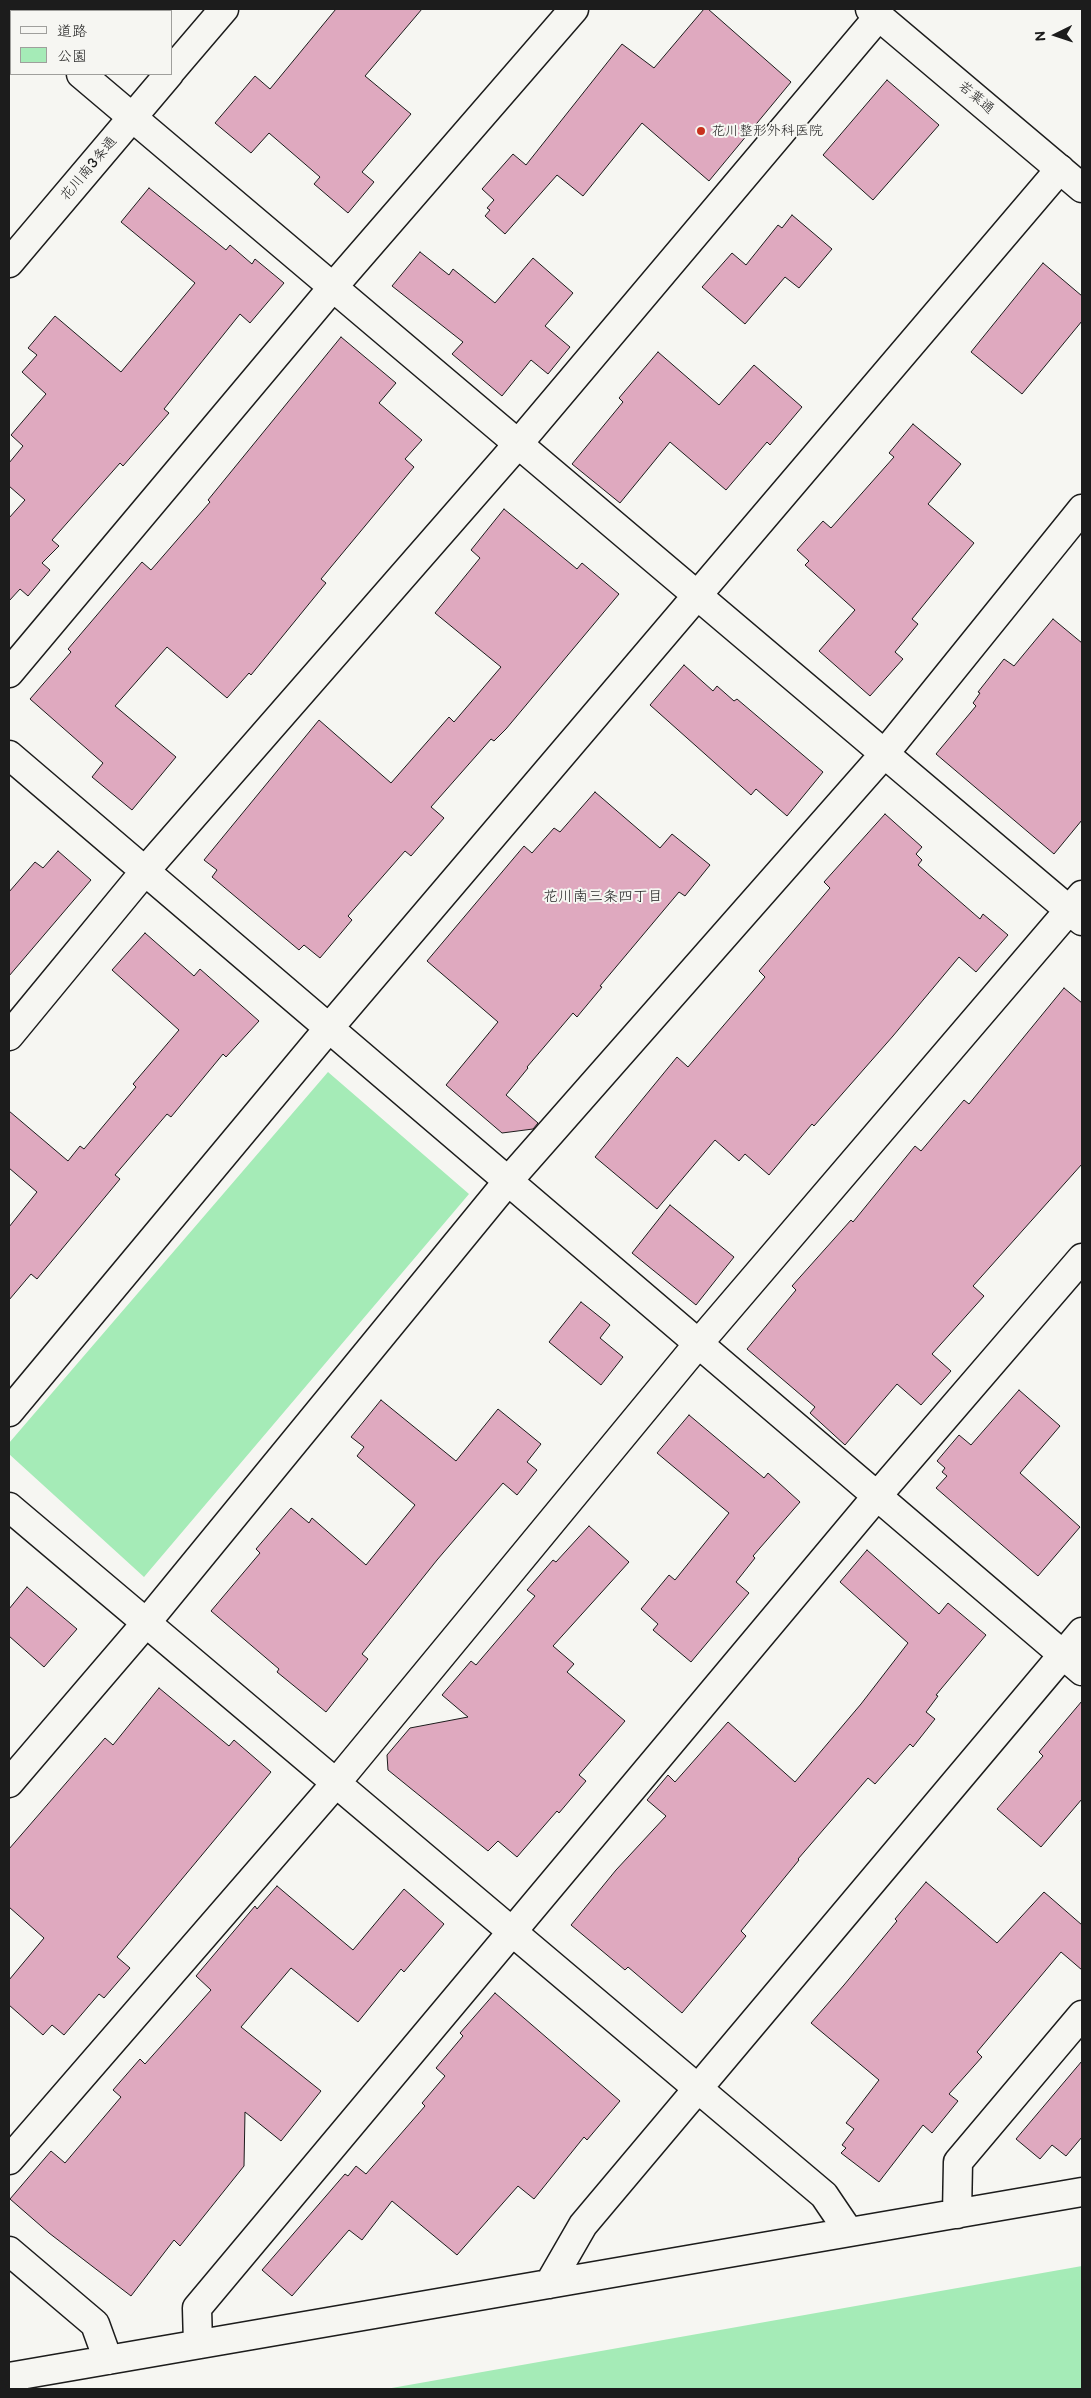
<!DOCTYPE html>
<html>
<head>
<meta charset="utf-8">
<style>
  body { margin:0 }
  #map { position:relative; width:1091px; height:2398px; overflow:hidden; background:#f6f6f2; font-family:"Balsamiq Sans","Klee One",sans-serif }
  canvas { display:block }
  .frame { position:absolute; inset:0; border:10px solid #1c1c1c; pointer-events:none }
  .legend { position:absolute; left:10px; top:10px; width:162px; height:65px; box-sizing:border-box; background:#f6f6f2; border:1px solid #9f9f9c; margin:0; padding:6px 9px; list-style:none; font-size:15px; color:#1c1c1c }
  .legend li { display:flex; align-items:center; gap:10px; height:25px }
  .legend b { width:25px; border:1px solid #9f9f9c }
  .north { position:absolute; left:1031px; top:10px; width:50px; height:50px; -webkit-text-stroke:4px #f6f6f2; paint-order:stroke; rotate:266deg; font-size:14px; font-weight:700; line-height:20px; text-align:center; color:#1c1c1c }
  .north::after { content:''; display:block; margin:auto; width:18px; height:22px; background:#1c1c1c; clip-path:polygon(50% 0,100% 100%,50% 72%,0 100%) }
</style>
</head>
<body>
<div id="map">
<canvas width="1091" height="2398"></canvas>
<div class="frame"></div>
<ul class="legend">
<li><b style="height:6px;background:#f6f6f2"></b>道路</li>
<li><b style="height:14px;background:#a5ebb7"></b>公園</li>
</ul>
<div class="north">N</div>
</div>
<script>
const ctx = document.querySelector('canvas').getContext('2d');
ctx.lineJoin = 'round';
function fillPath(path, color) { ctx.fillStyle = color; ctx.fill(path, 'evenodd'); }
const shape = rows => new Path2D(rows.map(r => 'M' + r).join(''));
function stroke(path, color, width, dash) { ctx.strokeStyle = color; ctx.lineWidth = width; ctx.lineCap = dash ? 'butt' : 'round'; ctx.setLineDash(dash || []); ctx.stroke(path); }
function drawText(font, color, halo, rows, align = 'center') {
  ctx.font = font + ' "Balsamiq Sans","Klee One",sans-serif'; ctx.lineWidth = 4; ctx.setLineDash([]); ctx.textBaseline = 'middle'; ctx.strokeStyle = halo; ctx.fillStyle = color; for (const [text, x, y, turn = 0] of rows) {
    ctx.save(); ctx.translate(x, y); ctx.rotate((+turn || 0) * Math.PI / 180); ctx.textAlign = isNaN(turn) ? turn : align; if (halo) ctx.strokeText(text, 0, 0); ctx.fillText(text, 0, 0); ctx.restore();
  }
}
const green = shape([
  [328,1072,469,1194,144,1577,9,1454,9,1443],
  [1082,2266,1082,2389,386,2389]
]);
const building = shape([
  [336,9,422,9,365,76,411,114,362,172,374,182,348,213,314,184,320,177,269,133,251,153,215,123,255,76,270,89,336,9],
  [704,9,708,9,791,82,709,181,642,123,583,196,557,175,505,234,485,216,490,210,487,208,494,200,482,189,513,154,526,165,622,44,654,68,704,9],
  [887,80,939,125,873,200,823,155,887,80],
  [149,188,226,250,230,245,252,264,255,259,284,283,250,323,240,314,164,409,169,413,123,466,120,463,52,540,59,546,42,563,50,570,28,596,20,589,9,601,9,518,25,500,9,486,9,463,23,446,11,435,46,394,22,372,37,355,28,348,55,316,121,372,195,283,121,222,149,188],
  [792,215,832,249,799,288,785,277,745,324,702,287,732,253,746,265,778,225,782,228,792,215],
  [420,252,449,275,453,269,495,303,533,258,573,293,545,326,570,347,548,374,531,360,502,396,452,354,463,342,392,286,420,252],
  [1043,263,1082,296,1082,321,1022,394,971,352,1043,263],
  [341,337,396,383,379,403,422,440,405,459,414,467,321,579,326,583,251,675,249,673,227,698,167,647,115,706,176,757,132,810,92,777,103,763,30,699,71,652,68,649,142,562,151,570,210,502,208,500,341,337],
  [658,352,719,405,754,365,802,407,770,445,767,442,726,490,670,442,620,503,572,464,623,402,619,398,658,352],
  [913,424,961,464,928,504,974,543,912,619,918,624,895,652,903,659,870,696,819,651,855,610,805,565,809,561,797,550,823,521,831,528,894,457,889,453,913,424],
  [504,509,577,569,582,563,619,594,506,729,494,741,491,739,431,807,444,818,411,856,405,851,348,916,352,920,320,958,304,945,299,950,212,877,217,870,204,860,319,720,391,783,449,717,454,722,501,667,435,613,480,558,471,550,504,509],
  [1053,619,1082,643,1082,820,1054,854,936,754,976,706,973,703,980,693,978,692,1004,659,1014,666,1053,619],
  [684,665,713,691,717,686,734,701,737,699,823,772,787,816,756,789,751,795,650,705,684,665],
  [595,792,660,848,672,834,710,865,685,896,679,892,600,986,602,987,577,1017,573,1013,527,1067,528,1068,506,1095,538,1123,533,1129,502,1133,446,1085,498,1022,427,961,524,846,532,853,554,828,560,832,595,792],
  [885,814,922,847,916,854,922,860,918,865,980,919,983,914,1008,935,976,972,959,957,893,1036,814,1126,812,1124,769,1175,745,1154,739,1161,715,1140,657,1209,595,1157,677,1057,688,1067,765,977,759,971,830,888,824,882,885,814],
  [58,851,91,880,9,976,9,892,35,862,43,868,58,851],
  [145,933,194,976,200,969,259,1021,226,1057,223,1054,171,1117,167,1114,115,1175,120,1179,37,1279,31,1274,9,1300,9,1227,37,1192,9,1168,9,1111,68,1161,80,1146,84,1149,136,1087,133,1084,179,1030,112,970,145,933],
  [1064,988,1082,1003,1082,1164,973,1286,984,1296,932,1354,951,1371,921,1405,897,1384,845,1445,810,1413,815,1407,747,1349,796,1290,792,1286,851,1220,853,1222,915,1146,921,1151,964,1100,969,1104,1064,988],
  [670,1205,734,1257,696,1305,632,1253,670,1205],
  [581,1302,610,1325,600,1338,623,1357,601,1385,549,1342,581,1302],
  [1019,1390,1060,1426,1020,1473,1080,1527,1038,1576,936,1488,947,1476,942,1472,945,1468,937,1461,959,1435,971,1445,1019,1390],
  [381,1400,456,1461,498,1409,541,1444,527,1462,537,1470,517,1495,503,1483,437,1560,362,1654,368,1659,326,1712,277,1672,279,1669,211,1611,260,1553,256,1549,291,1508,309,1523,312,1518,366,1565,415,1505,357,1456,364,1447,351,1437,381,1400],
  [689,1415,764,1478,768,1473,800,1502,753,1556,755,1558,736,1582,749,1593,691,1662,653,1630,658,1624,641,1609,669,1575,675,1580,729,1513,657,1453,689,1415],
  [589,1526,629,1562,553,1646,574,1664,567,1672,625,1721,579,1775,586,1781,559,1813,557,1811,517,1857,498,1841,488,1851,388,1770,387,1755,410,1728,468,1717,442,1695,471,1661,476,1665,535,1596,527,1590,553,1560,556,1562,589,1526],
  [867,1550,939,1614,948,1603,986,1635,936,1695,938,1696,926,1712,935,1719,913,1747,910,1744,875,1784,868,1778,798,1859,799,1860,741,1931,746,1936,682,2013,628,1967,625,1970,571,1925,616,1870,666,1816,647,1800,668,1775,675,1782,728,1722,795,1782,861,1704,908,1643,840,1582,867,1550],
  [27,1587,77,1629,44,1667,9,1636,9,1609,27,1587],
  [159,1688,229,1746,234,1740,271,1772,117,1957,130,1968,104,1998,99,1994,64,2035,52,2025,43,2035,9,2005,9,1980,44,1938,9,1907,9,1849,105,1738,113,1745,159,1688],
  [1082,1701,1082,1799,1041,1847,997,1809,1043,1756,1039,1752,1082,1701],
  [926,1882,997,1943,1044,1892,1082,1925,1082,1970,1061,1952,977,2052,982,2057,949,2094,958,2101,932,2133,923,2125,879,2182,841,2153,846,2148,842,2145,854,2129,846,2123,879,2080,811,2023,844,1985,897,1921,895,1919,926,1882],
  [277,1886,353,1950,404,1889,444,1924,404,1972,401,1969,358,2022,291,1968,241,2027,321,2091,281,2141,245,2112,244,2166,180,2246,174,2240,131,2296,49,2233,10,2199,51,2151,65,2163,121,2097,113,2090,140,2059,145,2064,211,1990,196,1976,255,1906,257,1909,277,1886],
  [495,1993,620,2101,587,2140,584,2137,534,2199,518,2186,457,2255,392,2201,362,2240,349,2230,292,2296,262,2270,345,2174,348,2176,356,2166,366,2174,425,2106,422,2103,445,2076,436,2068,463,2036,460,2033,495,1993],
  [1082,2061,1082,2137,1066,2156,1052,2145,1040,2159,1016,2139,1082,2061]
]);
const street = shape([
  [9,13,11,15],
  [81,74,1082,921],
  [9,673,333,287,574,9],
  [9,755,1082,1671],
  [9,1036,145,871,518,444,879,16],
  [9,1412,329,1028,1060,169],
  [9,1507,824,2195,849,2232],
  [9,1783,146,1623,508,1181,885,753,1082,509],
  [9,2160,336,1783,698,1344,1082,895],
  [957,2214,958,2162,1082,2015],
  [9,2251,95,2324,108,2360],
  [549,2284,583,2225,1082,1632],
  [198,2344,197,2308,877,1496,1082,1258],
  [9,2377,1082,2192]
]);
const secondary = shape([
  [870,9,1082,188],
  [171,71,224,9],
  [9,263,169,74]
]);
const markers = [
  [701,131,5,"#c8321e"]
];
const streetNames = [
  ["若葉通",976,98,40],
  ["花川南3条通",89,169,-50]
];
const poiNames = [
  ["花川整形外科医院",711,131]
];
const neighbourhoodNames = [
  ["花川南三条四丁目",603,897]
];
fillPath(green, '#a5ebb7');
fillPath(building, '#dfa9bf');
stroke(building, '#1c1c1c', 1);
stroke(street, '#1c1c1c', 31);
stroke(secondary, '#1c1c1c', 31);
stroke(street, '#f6f6f2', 28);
stroke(secondary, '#f6f6f2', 28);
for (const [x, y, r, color] of markers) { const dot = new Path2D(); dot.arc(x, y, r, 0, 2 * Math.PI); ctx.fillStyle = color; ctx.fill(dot); stroke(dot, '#f6f6f2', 2); }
drawText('14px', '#1c1c1c', '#f6f6f2', streetNames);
drawText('14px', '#1c1c1c', '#f6f6f2', poiNames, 'left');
drawText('15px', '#1c1c1c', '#f6f6f2', neighbourhoodNames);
</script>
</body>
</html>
